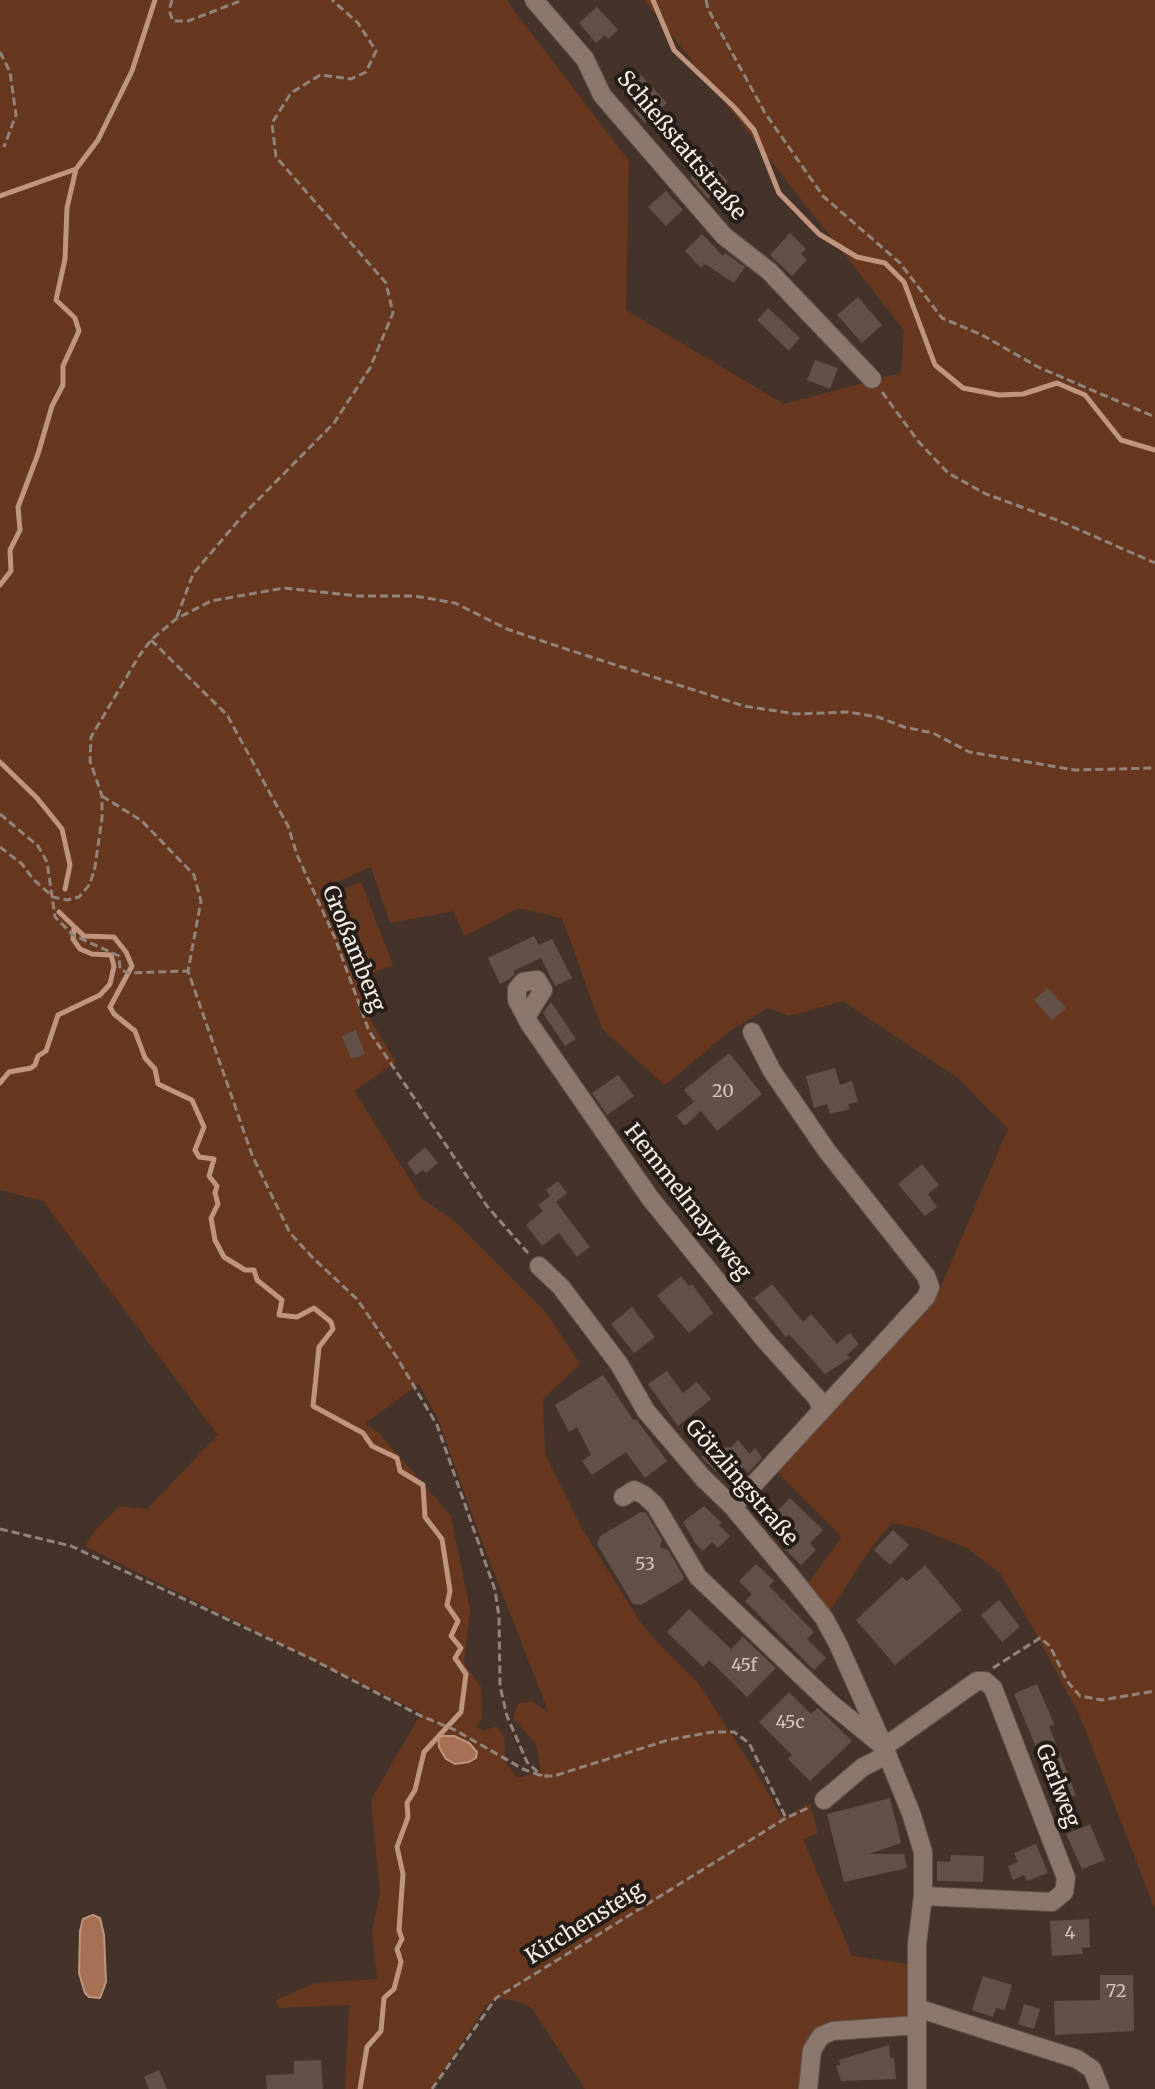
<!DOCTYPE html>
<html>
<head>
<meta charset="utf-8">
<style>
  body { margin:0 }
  canvas { display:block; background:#45332a }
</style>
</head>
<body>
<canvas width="1155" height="2089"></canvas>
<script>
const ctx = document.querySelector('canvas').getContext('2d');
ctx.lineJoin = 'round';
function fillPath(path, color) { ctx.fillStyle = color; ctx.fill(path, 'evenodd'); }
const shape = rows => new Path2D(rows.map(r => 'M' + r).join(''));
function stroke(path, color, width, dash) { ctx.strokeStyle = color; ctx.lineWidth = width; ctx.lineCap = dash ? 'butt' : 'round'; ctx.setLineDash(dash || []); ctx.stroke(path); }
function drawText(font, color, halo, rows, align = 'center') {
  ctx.font = font + ' Merriweather,serif'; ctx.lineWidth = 8; ctx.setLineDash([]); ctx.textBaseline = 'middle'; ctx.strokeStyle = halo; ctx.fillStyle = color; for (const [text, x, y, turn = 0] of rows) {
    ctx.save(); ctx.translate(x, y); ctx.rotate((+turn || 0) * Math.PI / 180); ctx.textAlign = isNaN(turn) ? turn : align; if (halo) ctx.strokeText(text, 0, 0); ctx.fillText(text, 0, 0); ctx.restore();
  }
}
const green = shape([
  [0,0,506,0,629,161,626,310,784,404,901,373,904,330,644,0,1155,0,1155,1909,1080,1716,1035,1631,1000,1573,967,1548,918,1528,892,1523,870,1549,829,1612,808,1583,842,1537,775,1470,940,1289,1008,1129,958,1078,843,1001,789,1016,768,1008,731,1030,665,1085,602,1029,562,918,518,908,465,936,453,911,390,923,371,867,321,889,373,1025,396,1062,354,1091,422,1199,453,1220,547,1314,580,1364,543,1399,545,1454,581,1527,640,1622,655,1640,697,1682,754,1769,782,1818,810,1804,818,1833,803,1839,852,1956,908,1964,909,2029,825,2041,821,2052,816,2089,585,2089,531,2007,513,2000,496,1998,485,2007,431,2089,345,2089,349,2005,278,2008,276,2000,315,1983,377,1979,372,1932,380,1893,371,1800,421,1713,85,1546,98,1527,120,1506,147,1509,218,1435,43,1201,0,1190],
  [419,1384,438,1419,483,1544,549,1713,531,1701,518,1704,513,1718,536,1744,541,1772,518,1778,506,1764,504,1736,496,1726,483,1731,476,1727,482,1719,481,1687,464,1663,470,1610,451,1516,378,1432,364,1424],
  [361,882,393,965,358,978,326,896]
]);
const water = shape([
  [438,1736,454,1736,469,1743,477,1752,476,1758,469,1762,455,1764,446,1759,439,1747,438,1736],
  [93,1915,100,1918,104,1935,106,1982,100,1998,89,1997,85,1993,79,1973,80,1931,83,1919,93,1915]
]);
const stream = shape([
  [653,0,674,50,734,107,754,130,779,193,819,234,857,257,885,263,904,282,935,365,963,388,999,395,1023,394,1057,383,1085,395,1121,440,1155,450],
  [0,196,76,169],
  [0,585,11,571,10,550,20,530,18,507,38,454,52,406,63,385,63,366,79,331,75,318,56,300,65,259,67,208,76,169,98,140,132,71,155,0],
  [0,762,37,798,62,829,70,865,65,889],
  [59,912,84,936,114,937,126,952,132,966,110,1007,114,1014,135,1031,145,1058,155,1069,158,1084,192,1100,204,1127,195,1150,199,1157,214,1159,209,1176,217,1186,215,1193,218,1204,211,1218,215,1240,224,1257,245,1270,254,1270,257,1280,282,1300,279,1315,297,1317,314,1308,331,1322,333,1329,319,1347,313,1406,363,1433,372,1446,397,1458,400,1471,423,1485,425,1517,442,1539,450,1591,447,1605,458,1621,451,1636,461,1648,455,1658,466,1674,461,1712,424,1752,415,1790,407,1803,408,1817,397,1847,403,1874,399,1930,402,1939,397,1949,401,1962,394,1989,384,1998,381,2031,367,2047,360,2089],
  [0,1083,9,1072,31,1068,35,1065,38,1056,46,1051,58,1015,100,995,110,984,114,966,111,955,92,954,80,949,73,939,74,928]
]);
const building = shape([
  [597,7,618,30,608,39,605,35,596,43,579,23],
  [641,75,667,103,645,123,633,110,636,107,622,92],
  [710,161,728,182,708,199,690,178],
  [666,191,683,210,666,226,648,207],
  [790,233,806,249,801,254,807,260,792,276,770,255],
  [702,234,723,256,725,253,745,267,734,283,705,264,701,268,685,251],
  [858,297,882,325,862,343,837,315],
  [768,308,800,338,789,351,757,320],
  [815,360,838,368,830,389,807,380],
  [534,936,539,945,552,939,572,978,555,986,541,958,513,971,515,974,508,980,500,984,488,958],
  [1048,988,1066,1008,1052,1020,1034,1000],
  [551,1002,576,1039,565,1046,543,1013],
  [356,1030,365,1054,351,1059,342,1036],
  [729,1053,762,1094,717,1131,701,1111,685,1126,676,1116,694,1102,684,1090],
  [835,1068,840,1085,852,1081,858,1102,848,1104,850,1109,830,1114,827,1104,814,1108,806,1076],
  [618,1075,634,1096,607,1115,592,1093],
  [425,1147,438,1163,426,1173,423,1170,416,1175,407,1163],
  [922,1164,939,1185,928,1194,937,1207,925,1216,898,1184],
  [558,1181,567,1193,556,1202,590,1247,577,1257,559,1233,542,1246,526,1225,543,1211,538,1205,550,1196,546,1190],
  [681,1276,689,1286,692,1284,713,1313,689,1333,657,1296],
  [772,1284,803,1322,811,1314,837,1344,850,1333,859,1344,847,1355,850,1358,825,1374,789,1334,786,1337,754,1298],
  [632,1307,655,1337,634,1353,611,1324],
  [667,1371,683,1393,697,1382,711,1399,678,1426,648,1384],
  [603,1375,634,1421,636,1419,667,1461,645,1478,626,1452,592,1475,582,1461,591,1455,577,1427,569,1432,555,1405],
  [738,1440,750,1454,755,1448,762,1458,748,1473,743,1467,732,1479,724,1479,701,1457,715,1442,721,1448,731,1447],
  [790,1498,823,1530,810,1543,816,1550,801,1565,785,1549,791,1543,768,1520],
  [704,1506,722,1523,719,1525,730,1536,718,1548,712,1542,703,1551,696,1544,683,1522],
  [641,1512,646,1513,662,1540,660,1547,668,1550,684,1577,683,1580,641,1605,633,1604,597,1544,600,1536],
  [893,1530,909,1545,890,1565,874,1550],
  [756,1564,774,1581,769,1586,814,1632,807,1639,826,1658,814,1670,745,1601,752,1594,739,1581],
  [925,1565,962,1610,895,1665,856,1620,902,1577,907,1581],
  [999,1600,1020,1627,1002,1642,981,1615],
  [689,1609,731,1649,743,1637,776,1668,747,1697,709,1660,703,1667,667,1632],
  [1037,1684,1054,1724,1049,1726,1076,1795,1061,1801,1058,1793,1050,1796,1042,1775,1047,1774,1014,1694],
  [789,1692,811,1714,818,1708,852,1741,810,1781,788,1759,792,1755,759,1722],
  [890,1798,901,1843,869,1854,904,1854,907,1868,844,1882,827,1814],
  [1090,1824,1105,1860,1082,1869,1066,1834],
  [1036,1844,1048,1873,1027,1881,1024,1875,1013,1880,1008,1866,1018,1862,1014,1853],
  [951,1855,984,1856,983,1882,937,1881,937,1861,950,1862],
  [1089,1919,1090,1947,1082,1948,1083,1954,1052,1956,1050,1921],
  [1100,1975,1133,1975,1134,2031,1055,2035,1054,2001,1100,2000],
  [983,1976,1012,1985,1005,2010,996,2008,993,2017,972,2010],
  [1024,2004,1040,2009,1034,2029,1018,2024],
  [889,2045,890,2058,894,2058,896,2079,841,2081,836,2066,840,2065,839,2060],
  [321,2060,323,2089,267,2089,266,2075,294,2074,294,2061],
  [159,2070,167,2089,149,2089,144,2077]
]);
const path = shape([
  [172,0,169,10,173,21,188,21,243,0],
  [706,0,708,9,765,113,823,196,900,263,942,318,982,335,1038,367,1155,417],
  [0,52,10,72,16,115,4,147],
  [882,392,918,441,948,473,986,494,1057,520,1155,563],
  [177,617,193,574,244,514,334,423,370,368,393,313,386,283,276,157,272,123,291,93,320,75,351,79,366,72,376,51,358,23,332,0],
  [151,640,227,715,288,826,297,855,335,938,369,1031,487,1206,528,1253],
  [102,796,142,821,194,875,201,901,188,971,252,1155,290,1233,312,1257,357,1299,396,1356,437,1425,495,1590,499,1617,500,1686,507,1716,527,1762,542,1776],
  [0,814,38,846,47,862,55,917,73,935,119,956,120,969,128,973,188,971],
  [0,847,22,864,33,879,53,897,67,900,79,897,90,884,95,867,102,818,102,796,90,761,91,737,139,656,151,640,176,619,211,601,284,588,358,596,415,596,455,603,507,629,566,649,744,706,796,714,848,712,878,717,904,727,933,733,969,752,1075,770,1155,768],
  [0,1529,71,1546,314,1660,419,1715,455,1730,523,1769,542,1776,554,1776,668,1740,712,1732,734,1732,749,1743,786,1818],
  [993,1668,1040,1638,1050,1646,1067,1681,1080,1696,1102,1700,1155,1691],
  [432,2089,496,1998,786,1818,810,1807]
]);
const minor = shape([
  [534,0,585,59,602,95,724,236,769,271,872,379],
  [526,1017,543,990,537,980,523,982,517,989,517,1000,526,1017,529,1023,650,1198,764,1339,817,1398,821,1408],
  [539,1266,561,1287,619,1364,646,1411,703,1478,733,1507,793,1579,824,1618,838,1644,884,1747,911,1813,923,1852,923,1896,917,1944,917,2089],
  [623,1497,634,1490,644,1495,655,1505,698,1577,829,1702,884,1747,977,1681,985,1681,993,1688,1066,1878,1064,1892,1052,1902,923,1896],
  [733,1507,926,1297,930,1287,926,1276,827,1151,772,1071,752,1032],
  [824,1800,863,1767,887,1755],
  [917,2008,1077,2059,1092,2069,1100,2089],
  [808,2089,812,2050,821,2036,833,2031,917,2025]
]);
const numberNames = [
  ["20",723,1092],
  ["53",645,1565],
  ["45f",744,1666],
  ["45c",790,1723],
  ["4",1070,1934],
  ["72",1116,1992]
];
const streetNames = [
  ["Schießstattstraße",681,146,50],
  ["Großamberg",353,949,68],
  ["Hemmelmayrweg",687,1202,52],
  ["Götzlingstraße",741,1483,49],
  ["Gerlweg",1057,1786,69],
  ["Kirchensteig",585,1924,-32]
];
fillPath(green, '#67381f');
fillPath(water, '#a67055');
stroke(water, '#bf9580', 2);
stroke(stream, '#bf9580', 5);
fillPath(building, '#635046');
stroke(minor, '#605149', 20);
stroke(path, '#92837b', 3, [8, 4]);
stroke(minor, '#8c776d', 18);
drawText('18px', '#d3c5be', null, numberNames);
drawText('22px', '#f8ece6', '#251d18', streetNames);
</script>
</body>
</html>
